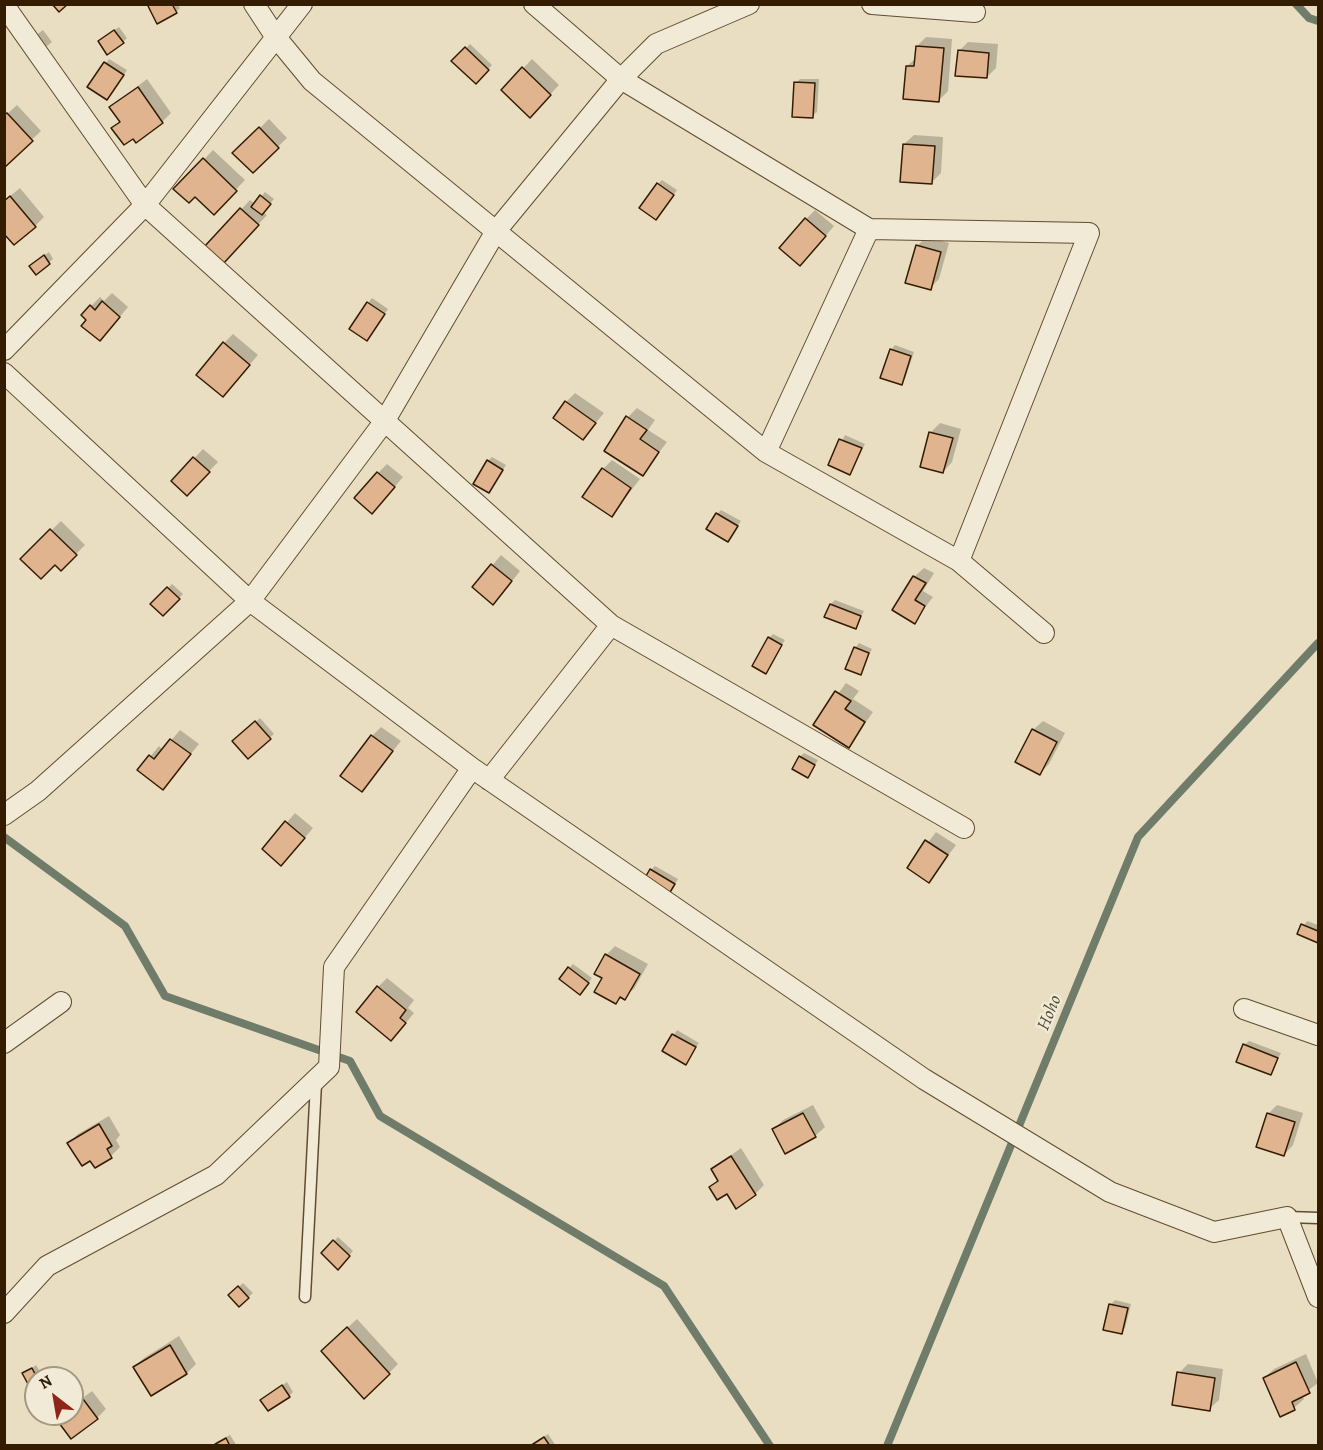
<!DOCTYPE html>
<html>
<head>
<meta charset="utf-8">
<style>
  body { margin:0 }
  #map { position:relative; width:1323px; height:1450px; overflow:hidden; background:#e9dec1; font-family:Alegreya,serif }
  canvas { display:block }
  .frame { position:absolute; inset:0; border:6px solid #341c00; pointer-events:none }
  .north { position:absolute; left:24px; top:1366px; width:60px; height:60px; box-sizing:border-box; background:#f1ead7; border:2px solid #a59881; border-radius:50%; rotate:329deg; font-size:16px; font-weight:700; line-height:24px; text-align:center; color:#341c00 }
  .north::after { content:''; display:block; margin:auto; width:21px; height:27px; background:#8f2418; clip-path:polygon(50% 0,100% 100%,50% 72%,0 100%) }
</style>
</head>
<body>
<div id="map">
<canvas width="1323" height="1450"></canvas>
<div class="frame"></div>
<div class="north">N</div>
</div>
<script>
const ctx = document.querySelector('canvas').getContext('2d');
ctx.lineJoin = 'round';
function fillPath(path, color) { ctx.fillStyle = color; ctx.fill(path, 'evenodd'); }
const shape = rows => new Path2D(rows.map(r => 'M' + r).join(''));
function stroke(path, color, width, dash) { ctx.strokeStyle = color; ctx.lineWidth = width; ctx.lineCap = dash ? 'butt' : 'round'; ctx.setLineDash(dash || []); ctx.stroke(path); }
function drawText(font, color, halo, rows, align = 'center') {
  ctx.font = font + ' Alegreya,serif'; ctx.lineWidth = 4.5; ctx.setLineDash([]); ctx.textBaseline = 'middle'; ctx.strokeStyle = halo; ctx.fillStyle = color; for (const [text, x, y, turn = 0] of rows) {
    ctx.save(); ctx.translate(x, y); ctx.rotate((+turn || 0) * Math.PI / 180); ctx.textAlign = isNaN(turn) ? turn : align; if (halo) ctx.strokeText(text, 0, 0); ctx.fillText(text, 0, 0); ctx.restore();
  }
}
const shadow = shape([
  [149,4,178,4,180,8,176,12],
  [119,27,127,38,123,42,104,37],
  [43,30,52,42,32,58,27,42],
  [926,37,952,39,948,91,939,100,907,66,916,58,917,46],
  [968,42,998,44,996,68,987,77,959,51],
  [470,44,492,65,476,82,454,61],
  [109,59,127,70,111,94,90,86],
  [532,59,559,85,530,116,503,90],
  [147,79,171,113,162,122,113,128,120,121,111,107],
  [800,79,819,79,817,112,812,116,796,83],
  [17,105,41,131,4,166,4,117],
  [269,119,287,138,253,171,235,153],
  [914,135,943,137,941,173,931,183,904,144],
  [213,150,245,180,214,213,195,195,176,189],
  [662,180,677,190,660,214,658,184],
  [20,188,44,217,35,226,4,201],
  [265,192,274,199,263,212,267,215,220,266,194,260,250,200,255,204],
  [815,210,834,226,809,255,806,219],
  [926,237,949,243,939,279,930,288,917,246],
  [49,252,53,259,36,273,35,262],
  [112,293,128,307,109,330,88,320,91,306,100,297,104,301],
  [372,298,388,309,367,339,368,303],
  [233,334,258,355,223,395,224,343],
  [895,345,914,352,905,379,901,383,891,350],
  [575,393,604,413,583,438,566,402],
  [637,408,655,420,648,430,667,442,643,474,628,417],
  [940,423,961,429,952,462,943,472,922,466,931,432],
  [845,435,865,444,850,473,830,464],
  [203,449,218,462,196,485,173,481],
  [492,457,506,465,489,491,488,461],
  [612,460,640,479,612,515,603,469],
  [387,464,403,477,381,503,378,473],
  [721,510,741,521,728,540,717,514],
  [61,521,85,545,61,569,55,563,22,559],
  [501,555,520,571,502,594,474,587],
  [924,568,934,573,923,591,933,597,914,622,914,577],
  [172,584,183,594,163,614,152,604],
  [835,600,864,611,856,627,831,604],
  [773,634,785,640,765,672,769,638],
  [859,643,872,649,860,673,855,648],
  [846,683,859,691,853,699,873,712,849,746,815,725],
  [260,718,274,734,248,757,234,741],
  [1043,721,1065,733,1049,764,1040,773,1033,730],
  [381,727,401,741,361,790,372,736],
  [180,730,199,744,163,788,139,770,159,746,163,750],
  [804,753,818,760,808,776,800,757],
  [295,813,313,828,290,855,264,849],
  [936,832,956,845,929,881,909,868],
  [655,866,678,879,667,898,651,870],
  [1307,921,1318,925,1318,941,1299,933],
  [615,946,648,964,634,989,616,1002,604,978,606,955],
  [573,964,592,978,584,989,569,968],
  [387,978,414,1000,408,1008,414,1013,400,1030,378,987],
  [677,1030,699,1043,685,1063,664,1051],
  [1249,1041,1281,1053,1271,1073,1244,1045],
  [813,1105,825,1127,815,1136,774,1129,783,1120],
  [1277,1105,1303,1113,1293,1145,1284,1155,1268,1114],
  [109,1116,120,1135,116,1140,120,1147,111,1156,91,1159,69,1143,78,1134],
  [741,1148,764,1185,755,1194,727,1192,711,1187,719,1179,712,1169],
  [338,1237,353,1251,338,1268,323,1253],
  [243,1283,253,1293,239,1305,230,1295],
  [1115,1300,1131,1304,1125,1328,1121,1333,1111,1304],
  [357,1319,398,1364,389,1373,332,1342],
  [179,1336,196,1364,187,1373,151,1394,134,1367,144,1358],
  [1306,1354,1318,1383,1302,1395,1304,1399,1294,1408,1281,1415,1264,1378,1274,1369],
  [1188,1364,1223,1369,1219,1400,1209,1409,1179,1373],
  [36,1365,44,1378,36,1378,36,1395,24,1374],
  [287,1382,293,1392,289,1396,266,1396],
  [92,1391,106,1409,97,1418,63,1414,72,1414,72,1406],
  [548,1434,556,1446,532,1446,535,1443],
  [230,1435,237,1446,213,1446,216,1442]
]);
const stream = shape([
  [1296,4,1309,18,1318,21],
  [4,837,125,926,165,996,350,1061,380,1116,664,1286,770,1446],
  [887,1446,1138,837,1318,643]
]);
const building = shape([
  [52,4,68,4,59,12,52,4],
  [147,4,172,4,177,13,157,24,147,4],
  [114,30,124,43,107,55,98,41,114,30],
  [916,46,944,48,939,102,903,99,906,66,914,66,916,46],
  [465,47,489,70,476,84,451,61,465,47],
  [958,50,989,53,987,78,955,76,958,50],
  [104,62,124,75,107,100,87,87,104,62],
  [522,67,551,95,530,118,501,90,522,67],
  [794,82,815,83,813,118,792,117,794,82],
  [138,87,163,123,136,143,133,139,124,145,111,128,120,122,109,107,138,87],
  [7,113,33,141,4,168,4,115,7,113],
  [259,127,279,148,253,173,232,153,259,127],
  [903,144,935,146,932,184,900,182,903,144],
  [203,158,237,191,214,215,195,197,189,203,173,189,203,158],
  [657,183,674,195,656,220,639,208,657,183],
  [260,195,271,204,262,215,251,207,260,195],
  [10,196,36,227,14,245,4,234,4,201,10,196],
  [240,208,259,225,211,277,192,260,240,208],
  [805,218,826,236,800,266,779,248,805,218],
  [916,245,941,252,931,290,905,283,916,245],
  [44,255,50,264,36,275,29,266,44,255],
  [102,301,120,317,100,341,81,326,86,320,81,315,90,305,95,310,102,301],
  [367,302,385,314,367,341,349,329,367,302],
  [223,342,250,365,223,397,196,375,223,342],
  [890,349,911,356,902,385,880,378,890,349],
  [565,401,596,423,583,440,553,418,565,401],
  [626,416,647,430,640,439,659,452,643,476,604,451,626,416],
  [929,432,953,438,943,473,920,467,929,432],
  [839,439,862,448,850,475,828,465,839,439],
  [193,457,210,472,187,496,171,481,193,457],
  [487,460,503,470,489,493,473,484,487,460],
  [602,468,631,488,612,517,582,497,602,468],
  [377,472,395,487,372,514,354,498,377,472],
  [716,513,738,526,728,542,706,529,716,513],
  [50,529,77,555,61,571,55,565,41,579,20,559,50,529],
  [491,564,512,581,493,605,472,587,491,564],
  [913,576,926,583,915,600,925,606,915,624,892,610,913,576],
  [167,587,180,599,163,616,150,604,167,587],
  [830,604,861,616,856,629,824,617,830,604],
  [768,637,782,645,766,674,752,666,768,637],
  [854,647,869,653,861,675,845,669,854,647],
  [835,691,851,701,845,709,865,722,849,748,813,725,835,691],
  [255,721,271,739,248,759,232,741,255,721],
  [1032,729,1057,742,1040,775,1015,762,1032,729],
  [371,735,393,751,362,792,340,776,371,735],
  [170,739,191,754,163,790,137,770,149,755,154,759,170,739],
  [799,756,815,765,808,778,792,769,799,756],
  [285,821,305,838,281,866,262,849,285,821],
  [925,840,948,855,929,883,907,868,925,840],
  [650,869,675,884,663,904,638,890,650,869],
  [1301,924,1318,931,1318,943,1297,934,1301,924],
  [605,954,640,974,625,1000,620,997,616,1004,594,992,602,978,594,974,605,954],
  [568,967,589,983,580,995,559,979,568,967],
  [377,986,406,1010,400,1018,406,1023,391,1041,356,1012,377,986],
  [672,1034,696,1047,686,1065,662,1051,672,1034],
  [1243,1044,1278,1058,1271,1075,1236,1062,1243,1044],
  [803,1113,816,1137,785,1154,772,1129,803,1113],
  [1267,1113,1295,1122,1284,1156,1256,1147,1267,1113],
  [99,1124,112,1146,107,1149,112,1158,95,1168,90,1161,82,1166,67,1143,99,1124],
  [731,1156,756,1195,736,1209,727,1194,717,1200,709,1187,718,1181,711,1169,731,1156],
  [333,1240,350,1256,338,1270,321,1253,333,1240],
  [238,1286,249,1298,239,1307,228,1295,238,1286],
  [1109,1304,1128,1308,1122,1334,1103,1330,1109,1304],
  [347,1327,390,1374,364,1399,321,1351,347,1327],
  [170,1345,187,1374,151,1396,133,1367,170,1345],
  [1296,1362,1310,1393,1292,1402,1295,1410,1280,1417,1263,1378,1296,1362],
  [32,1368,37,1378,35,1397,22,1373,32,1368],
  [1177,1372,1215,1378,1210,1411,1172,1405,1177,1372],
  [282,1385,290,1397,268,1411,260,1400,282,1385],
  [83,1399,98,1419,71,1439,56,1419,63,1414,72,1414,72,1407,83,1399],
  [544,1437,550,1446,530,1446,544,1437],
  [226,1438,230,1446,212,1446,226,1438]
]);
const service = shape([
  [1287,1217,1318,1218],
  [305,1297,316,1083]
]);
const minor = shape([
  [254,4,275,36,312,81,766,452,959,561,1044,633],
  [534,4,621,79,869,229,1089,233,959,561],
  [872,4,975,12],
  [4,5,145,205,611,625,964,828],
  [4,350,145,205,302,4],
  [4,373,250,601,472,768,924,1079,1110,1192,1214,1232,1287,1217,1318,1297],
  [766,452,869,229],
  [489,780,611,625],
  [4,815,38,791,250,601,384,422,496,231,621,79,656,44,749,4],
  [1244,1009,1318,1035],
  [4,1043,61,1002],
  [4,1313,47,1266,216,1175,329,1067,334,967,472,768]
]);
const waterNames = [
  ["Hoho",1050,1013,-68]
];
fillPath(shadow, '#0003');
stroke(stream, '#707c6a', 8);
fillPath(building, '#dfb48f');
stroke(building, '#341c00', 1.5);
stroke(service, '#614c30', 13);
stroke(minor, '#614c30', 22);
stroke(service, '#f1ead7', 10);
stroke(minor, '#f1ead7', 20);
drawText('italic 18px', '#524c35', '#f1ead7', waterNames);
</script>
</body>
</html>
